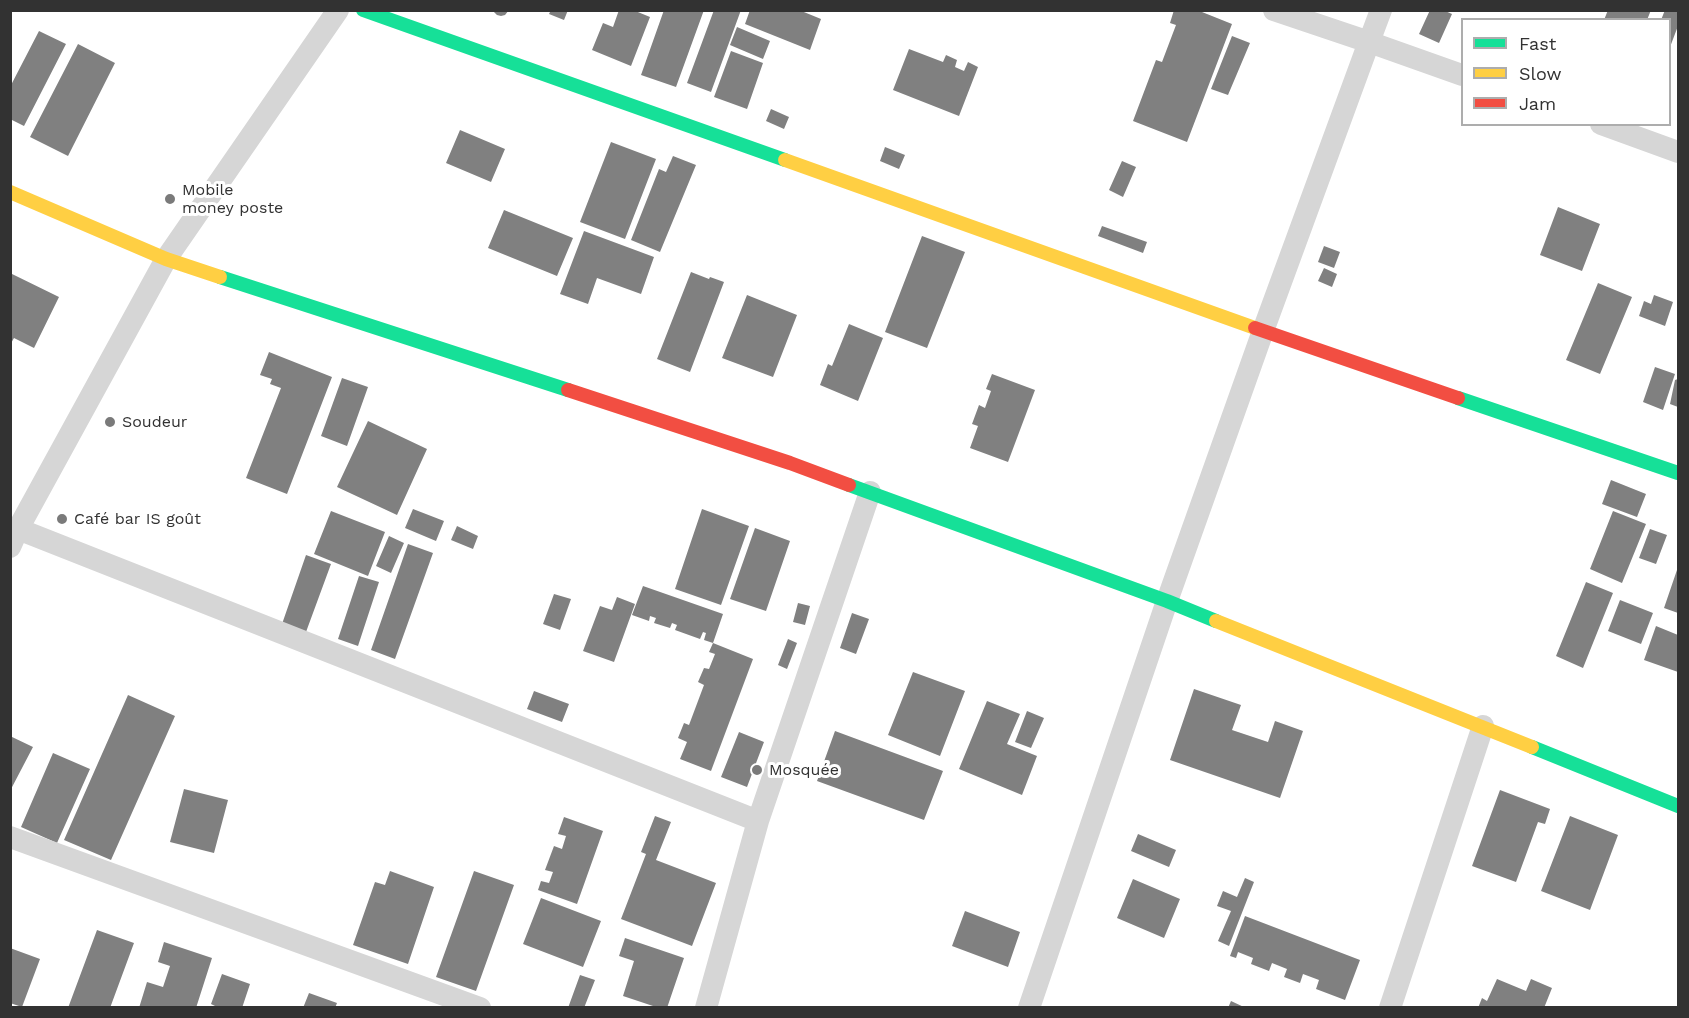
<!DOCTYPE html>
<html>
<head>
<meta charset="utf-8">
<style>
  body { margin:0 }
  #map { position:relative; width:1689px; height:1018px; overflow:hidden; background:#fff; font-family:"Work Sans",sans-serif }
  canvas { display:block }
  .frame { position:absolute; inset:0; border:12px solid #323232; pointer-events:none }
  .legend { position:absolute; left:1461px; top:18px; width:210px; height:108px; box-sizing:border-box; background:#fff; border:2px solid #adadad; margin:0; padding:8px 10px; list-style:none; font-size:18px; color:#323232 }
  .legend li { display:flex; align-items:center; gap:12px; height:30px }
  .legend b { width:30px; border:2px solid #adadad }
</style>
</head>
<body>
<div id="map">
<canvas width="1689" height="1018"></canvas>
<div class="frame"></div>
<ul class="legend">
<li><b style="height:8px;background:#16e098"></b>Fast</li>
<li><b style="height:8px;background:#ffcf43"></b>Slow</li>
<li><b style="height:8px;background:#f24e42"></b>Jam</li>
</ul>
</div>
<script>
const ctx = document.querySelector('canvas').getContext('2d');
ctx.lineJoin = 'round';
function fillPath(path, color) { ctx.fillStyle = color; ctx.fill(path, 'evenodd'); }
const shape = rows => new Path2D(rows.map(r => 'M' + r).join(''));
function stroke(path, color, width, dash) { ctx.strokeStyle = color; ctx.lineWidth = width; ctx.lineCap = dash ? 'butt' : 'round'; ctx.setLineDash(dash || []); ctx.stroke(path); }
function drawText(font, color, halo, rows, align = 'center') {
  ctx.font = font + ' "Work Sans",sans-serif'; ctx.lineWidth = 6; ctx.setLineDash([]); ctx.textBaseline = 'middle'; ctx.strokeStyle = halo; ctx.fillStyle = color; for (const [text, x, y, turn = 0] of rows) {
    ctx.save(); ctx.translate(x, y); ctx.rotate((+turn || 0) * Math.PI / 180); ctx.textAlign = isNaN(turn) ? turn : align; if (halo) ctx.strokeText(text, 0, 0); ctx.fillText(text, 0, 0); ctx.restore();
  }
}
const building = shape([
  [492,10,509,10,505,15,501,16,497,15],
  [551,10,568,10,564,20,549,14],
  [619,10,633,10,650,17,631,66,592,50,603,23,613,27],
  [664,10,704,10,676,87,641,75],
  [714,10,741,10,711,92,687,83],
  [750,10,799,10,821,19,810,50,745,24],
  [1174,10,1197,10,1232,24,1187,142,1133,121,1156,60,1162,62,1176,25,1170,23],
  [1430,10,1443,10,1452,14,1439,43,1419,34],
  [1608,10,1651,10,1647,20,1604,20],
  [1665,10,1678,10,1678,26,1670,47,1670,20,1661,20],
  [737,27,770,41,763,59,730,45],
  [39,31,66,44,24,126,10,119,10,87],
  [1232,36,1250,43,1228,95,1211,89],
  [78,44,115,63,68,156,30,137],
  [909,49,943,62,946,55,957,60,955,67,964,71,968,62,978,67,959,116,893,90],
  [731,51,763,63,747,109,714,97],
  [771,109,789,117,784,129,766,121],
  [460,130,505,149,491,182,446,163],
  [611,142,656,159,625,239,580,222],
  [885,147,905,155,899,169,880,161],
  [673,156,696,165,660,252,631,240,659,169,666,172],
  [1122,161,1136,167,1123,197,1109,190],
  [1558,207,1600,224,1582,271,1540,255],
  [504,210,573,238,557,276,488,248],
  [1102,226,1147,242,1143,253,1098,236],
  [584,231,654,257,641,294,597,278,588,304,560,294],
  [922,236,965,252,927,348,885,332],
  [1324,246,1340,252,1334,268,1318,262],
  [1324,268,1337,274,1332,287,1318,281],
  [691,272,709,279,710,277,724,282,690,372,657,359],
  [10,273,59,297,34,348,14,338,10,345],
  [1598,283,1632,297,1600,374,1566,360],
  [747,295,797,315,773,377,722,358],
  [1654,295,1673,302,1665,326,1639,316,1644,301,1651,304],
  [849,324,883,338,858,401,820,385,828,364,832,366],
  [269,352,332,377,287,494,246,478,281,388,270,384,272,379,260,375],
  [1655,367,1675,374,1663,410,1643,402],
  [992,374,1035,390,1008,462,970,448,978,426,972,424,979,405,985,408,991,391,986,389],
  [342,378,368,387,347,446,321,436],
  [1678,379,1678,407,1670,404,1675,380],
  [368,421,427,449,397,515,337,487],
  [1611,480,1646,494,1637,517,1602,504],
  [413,509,444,521,436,541,405,528],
  [702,509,749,526,721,605,675,589],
  [331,511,385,532,368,576,314,554],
  [1613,511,1646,524,1622,583,1590,569],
  [457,526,478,536,473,549,451,540],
  [755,528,790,541,766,611,730,599],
  [1650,529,1667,535,1656,564,1639,558],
  [389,536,404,543,391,573,376,566],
  [408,544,433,553,395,659,371,650],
  [306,555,331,564,306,632,282,624],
  [1678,567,1678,613,1664,608],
  [359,576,379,582,358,646,338,639],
  [1586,582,1613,593,1583,668,1556,656],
  [643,586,723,614,713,643,704,640,706,633,703,632,700,639,675,630,677,625,672,623,670,628,654,623,656,618,650,616,649,621,632,615],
  [554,594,571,599,560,630,543,624],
  [617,597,635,604,614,662,583,651,600,606,612,610],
  [1620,600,1653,613,1641,644,1608,631],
  [798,603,810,606,805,625,793,622],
  [852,613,869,619,856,654,840,648],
  [1656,626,1678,635,1678,672,1644,660],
  [788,639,797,643,787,669,778,665],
  [713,643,753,659,711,771,680,759,687,742,678,738,684,723,689,725,704,685,698,682,704,668,709,669,715,654,709,652],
  [913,672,965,691,940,756,888,735],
  [1194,689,1241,705,1232,730,1268,742,1275,721,1303,731,1280,798,1170,760],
  [534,691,569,704,562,722,527,709],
  [128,695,175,716,111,860,64,840],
  [987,701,1020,714,1007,744,1037,756,1022,795,959,769],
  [1027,711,1044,718,1031,748,1015,742],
  [835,731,943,771,924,820,817,781],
  [739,732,764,742,747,787,721,777],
  [10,736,33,747,10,791],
  [53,753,90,769,57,843,21,827],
  [184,789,228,800,214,853,170,842],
  [1500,790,1550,809,1545,824,1538,822,1516,882,1472,866],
  [655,816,671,822,656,860,716,883,692,946,621,919,646,854,641,852],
  [1570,816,1618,835,1590,910,1541,891],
  [564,817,603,831,577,904,538,890,541,881,549,883,553,872,545,870,554,846,562,849,566,836,558,834],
  [1138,834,1176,850,1169,867,1131,851],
  [390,871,434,887,408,964,353,945,375,882,385,885],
  [474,871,514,885,476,991,436,977],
  [1245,878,1254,882,1229,946,1218,941,1231,911,1217,906,1223,891,1237,897],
  [1133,879,1180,899,1164,938,1117,918],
  [541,898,601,921,583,967,523,944],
  [965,911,1020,932,1008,967,952,946],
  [1245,916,1360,960,1345,1000,1316,989,1319,980,1303,974,1300,983,1284,977,1287,969,1272,963,1269,971,1251,964,1253,958,1238,952,1236,958,1230,956],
  [97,930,134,943,110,1008,68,1008],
  [625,938,684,958,667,1008,659,1008,623,996,634,961,619,956],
  [164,942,212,958,196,1008,139,1008,147,982,163,987,170,966,158,962],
  [10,948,40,959,22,1007,10,1003],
  [222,974,250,984,242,1008,219,1008,211,1004],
  [580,975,595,980,584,1008,568,1008],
  [1497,979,1526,991,1531,979,1552,988,1544,1008,1478,1008,1482,998,1487,1001],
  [309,993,337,1003,335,1008,303,1008],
  [1231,1001,1246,1008,1228,1008]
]);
const street = shape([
  [1274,10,1369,42,1381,10],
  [1601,124,1678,152],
  [18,529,758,821],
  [10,547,18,529,166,259,338,10],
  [10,837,480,1008],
  [706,1008,758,821,870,492],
  [1029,1008,1167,601,1263,331,1369,42,1462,75],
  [1390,1008,1483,726]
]);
const fast = shape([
  [363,10,785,160],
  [220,277,568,390],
  [1458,398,1678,473],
  [849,485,1167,601,1216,621],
  [1532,747,1678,806]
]);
const slow = shape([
  [785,160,1255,328],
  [10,192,166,259,220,277],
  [1216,621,1532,747]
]);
const jam = shape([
  [1255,328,1458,398],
  [568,390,790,463,849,485]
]);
const markers = [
  [170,199,6,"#7a7a7a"],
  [110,422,6,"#7a7a7a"],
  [62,519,6,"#7a7a7a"],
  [757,770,6,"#7a7a7a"]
];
const poiNames = [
  ["Mobile",182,190],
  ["money poste",182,208],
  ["Soudeur",122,422],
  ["Café bar IS goût",74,519],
  ["Mosquée",769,770]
];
fillPath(building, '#808080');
stroke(street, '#d6d6d6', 22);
stroke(fast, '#16e098', 14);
stroke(slow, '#ffcf43', 14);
stroke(jam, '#f24e42', 14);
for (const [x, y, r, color] of markers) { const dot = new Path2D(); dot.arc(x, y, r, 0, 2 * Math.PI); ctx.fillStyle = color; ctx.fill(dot); stroke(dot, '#fff', 2); }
drawText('16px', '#323232', '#fff', poiNames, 'left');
</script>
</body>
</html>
